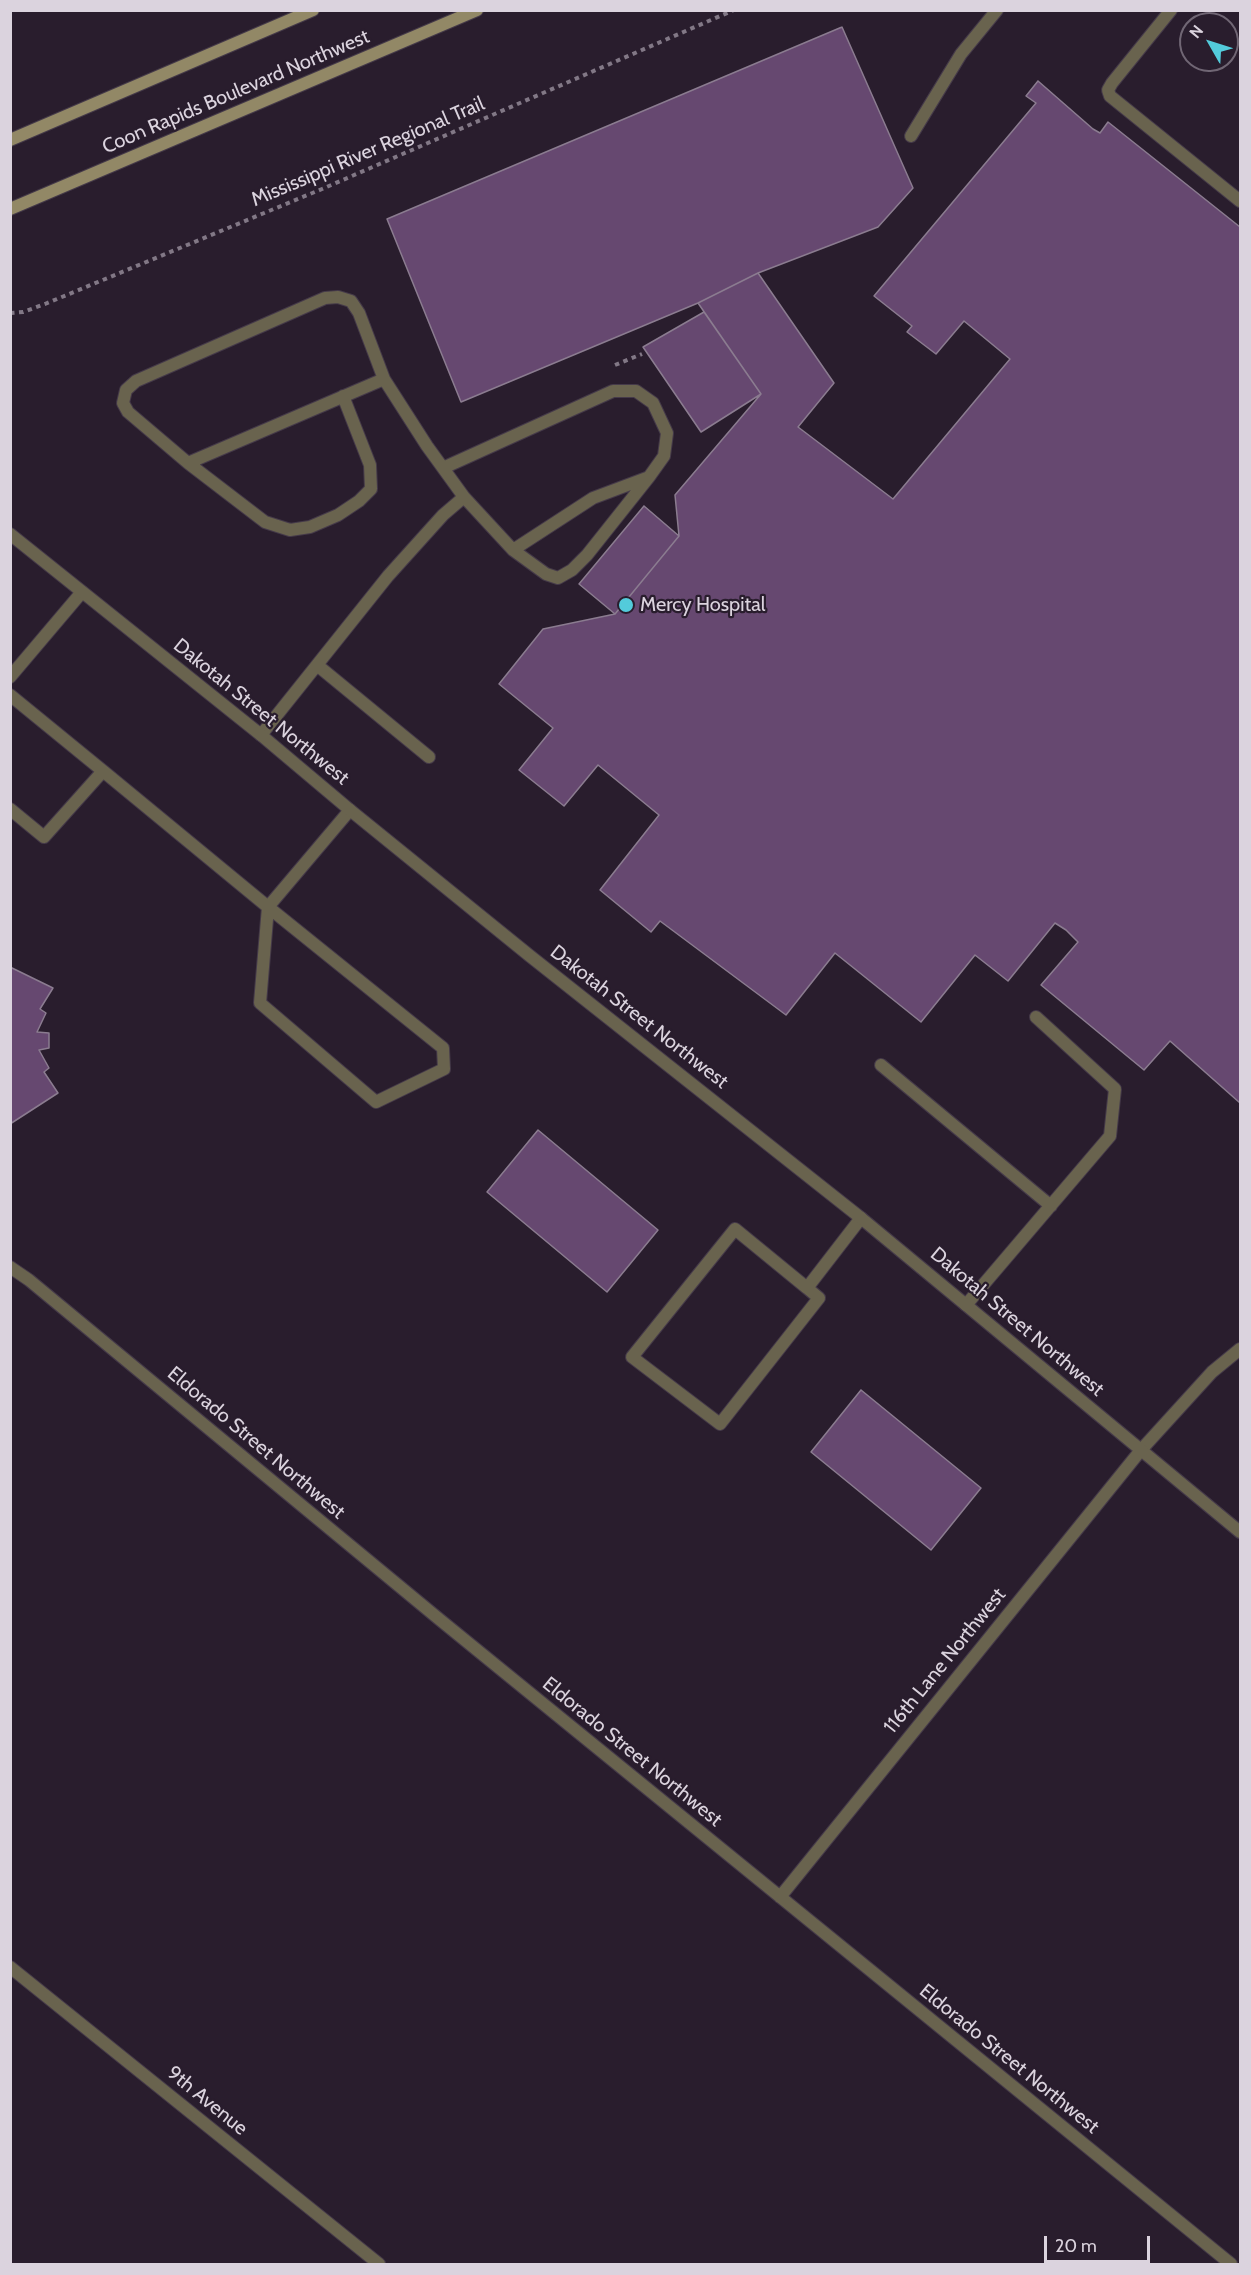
<!DOCTYPE html>
<html>
<head>
<meta charset="utf-8">
<style>
  body { margin:0 }
  #map { position:relative; width:1251px; height:2275px; overflow:hidden; background:#291d2d; font-family:Cabin,sans-serif }
  canvas { display:block }
  .frame { position:absolute; inset:0; border:12px solid #dbd3de; pointer-events:none }
  .north { position:absolute; left:1179px; top:12px; width:60px; height:60px; box-sizing:border-box; background:#291d2d; border:2px solid #706674; border-radius:50%; rotate:309deg; font-size:16px; font-weight:700; line-height:24px; text-align:center; color:#dbd3de }
  .north::after { content:''; display:block; margin:auto; width:21px; height:27px; background:#53cbdb; clip-path:polygon(50% 0,100% 100%,50% 72%,0 100%) }
  .scale { position:absolute; left:1044px; top:2236px; width:106px; height:27px; box-sizing:border-box; border:3px solid #dbd3de; border-top:0; padding-left:8px; font-size:18px; line-height:21px; white-space:nowrap; color:#dbd3de; -webkit-text-stroke:4px #291d2d; paint-order:stroke }
</style>
</head>
<body>
<div id="map">
<canvas width="1251" height="2275"></canvas>
<div class="frame"></div>
<div class="north">N</div>
<div class="scale">20 m</div>
</div>
<script>
const ctx = document.querySelector('canvas').getContext('2d');
ctx.lineJoin = 'round';
function fillPath(path, color) { ctx.fillStyle = color; ctx.fill(path, 'evenodd'); }
const shape = rows => new Path2D(rows.map(r => 'M' + r).join(''));
function stroke(path, color, width, dash) { ctx.strokeStyle = color; ctx.lineWidth = width; ctx.lineCap = dash ? 'butt' : 'round'; ctx.setLineDash(dash || []); ctx.stroke(path); }
function drawText(font, color, halo, rows, align = 'center') {
  ctx.font = font + ' Cabin,sans-serif'; ctx.lineWidth = 4.5; ctx.setLineDash([]); ctx.textBaseline = 'middle'; ctx.strokeStyle = halo; ctx.fillStyle = color; for (const [text, x, y, turn = 0] of rows) {
    ctx.save(); ctx.translate(x, y); ctx.rotate((+turn || 0) * Math.PI / 180); ctx.textAlign = isNaN(turn) ? turn : align; if (halo) ctx.strokeText(text, 0, 0); ctx.fillText(text, 0, 0); ctx.restore();
  }
}
const building = shape([
  [842,27,913,188,878,227,758,273,698,303,461,402,387,219,842,27],
  [1038,81,1093,129,1100,133,1108,122,1240,227,1240,1103,1170,1041,1144,1070,1041,985,1078,942,1066,930,1055,923,1008,981,975,955,921,1022,835,953,786,1015,660,921,651,932,600,890,659,815,598,765,564,806,519,770,553,728,499,684,543,629,615,614,679,536,675,495,761,394,698,303,758,273,834,383,798,427,893,499,1010,359,964,321,936,354,907,332,912,326,874,296,1036,103,1026,96,1038,81],
  [704,312,761,394,701,432,643,347,704,312],
  [644,506,679,536,615,614,579,584,644,506],
  [10,967,53,988,40,1009,46,1013,37,1032,49,1033,49,1048,39,1050,49,1068,44,1072,58,1093,10,1124,10,967],
  [538,1130,658,1230,607,1292,487,1192,538,1130],
  [861,1390,981,1488,931,1550,811,1452,861,1390]
]);
const path = shape([
  [10,313,23,312,45,304,322,189,734,10],
  [615,365,642,354]
]);
const service = shape([
  [1171,10,1112,83,1108,90,1110,96,1240,201],
  [911,136,961,54,997,10],
  [384,379,188,463,128,412,123,403,126,390,136,381,325,298,338,297,351,301,359,313,384,379,427,446,464,497,513,550,546,574,558,578,572,570,587,555,649,477],
  [188,463,265,522,290,530,310,527,338,515,359,501,371,489,370,465,343,396],
  [443,468,613,391,636,391,653,403,667,433,664,456,649,477,593,498,513,550],
  [317,665,429,757],
  [10,677,82,592],
  [10,695,103,771,44,837,10,809],
  [261,735,388,576,443,515,464,497],
  [103,771,268,907,443,1048,444,1069,376,1102,260,1003,268,907,350,810],
  [881,1065,1051,1206],
  [807,1288,819,1298,720,1424,632,1357,735,1229,807,1288,861,1218],
  [966,1305,1110,1136,1115,1089,1036,1017],
  [1141,1450,1212,1372,1240,1349]
]);
const minor = shape([
  [10,534,261,735,350,810,530,956,861,1218,1240,1532],
  [10,1267,29,1280,439,1619,1231,2264],
  [780,1897,1141,1450],
  [10,1967,379,2264]
]);
const secondary = shape([
  [10,140,313,10],
  [10,209,477,10]
]);
const markers = [
  [626,605,8,"#53cbdb"]
];
const streetNames = [
  ["Coon Rapids Boulevard Northwest",236,92,-23],
  ["Mississippi River Regional Trail",368,152,-23],
  ["Dakotah Street Northwest",261,712,39],
  ["Dakotah Street Northwest",639,1017,38],
  ["Dakotah Street Northwest",1017,1322,40],
  ["Eldorado Street Northwest",256,1443,40],
  ["116th Lane Northwest",945,1661,-51],
  ["Eldorado Street Northwest",632,1752,39],
  ["Eldorado Street Northwest",1009,2059,39],
  ["9th Avenue",207,2101,39]
];
const poiNames = [
  ["Mercy Hospital",640,605]
];
fillPath(building, '#664870');
stroke(building, '#8b7c90', 1.5);
stroke(service, '#453a49', 14);
stroke(minor, '#453a49', 14);
stroke(secondary, '#453a49', 14);
stroke(path, '#827886', 4, [4.5, 4.5]);
stroke(service, '#69634e', 12);
stroke(minor, '#69634e', 12);
stroke(secondary, '#928866', 12);
for (const [x, y, r, color] of markers) { const dot = new Path2D(); dot.arc(x, y, r, 0, 2 * Math.PI); ctx.fillStyle = color; ctx.fill(dot); stroke(dot, '#291d2d', 2); }
drawText('20px', '#dbd3de', '#291d2d', streetNames);
drawText('20px', '#dbd3de', '#291d2d', poiNames, 'left');
</script>
</body>
</html>
